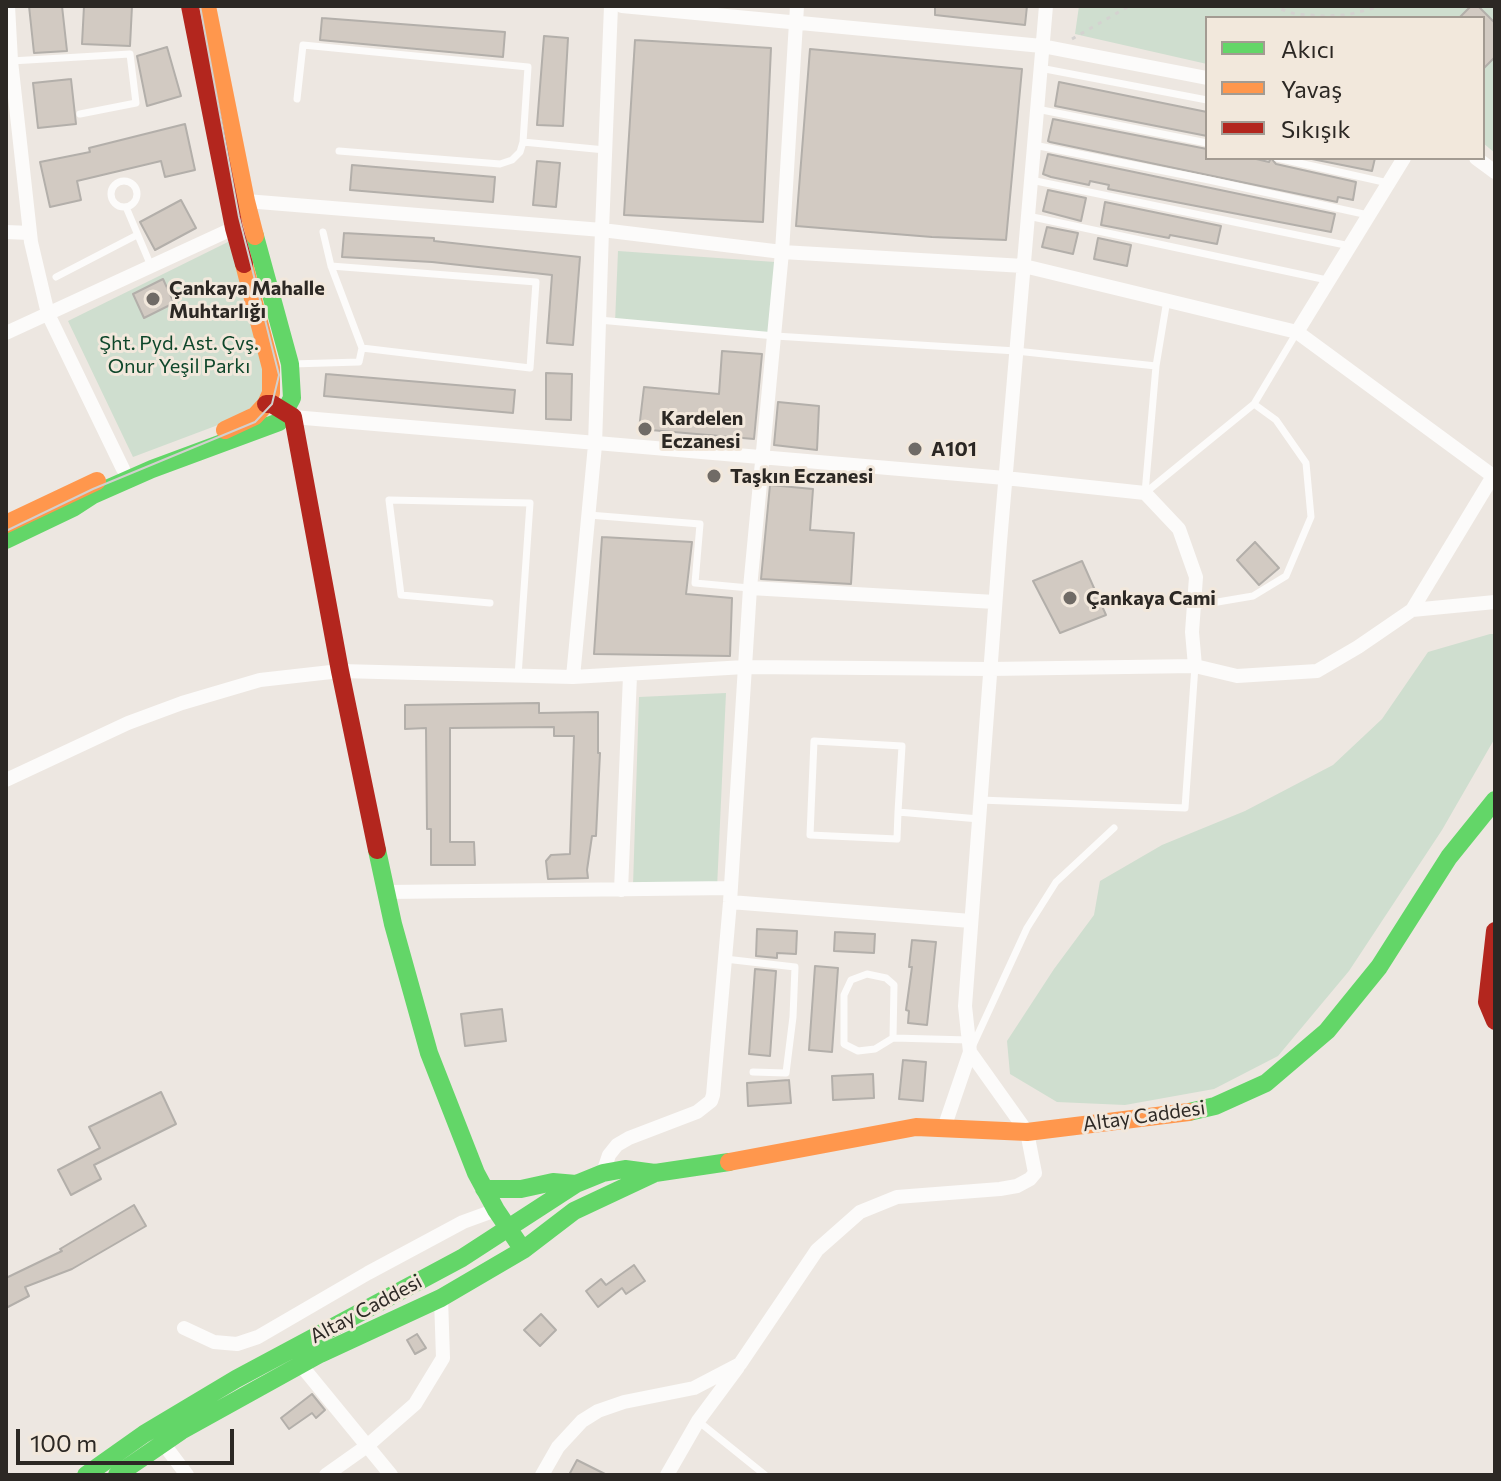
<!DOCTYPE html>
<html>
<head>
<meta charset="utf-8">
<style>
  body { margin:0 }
  #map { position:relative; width:1501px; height:1481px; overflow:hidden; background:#ede7e1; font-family:Commissioner,sans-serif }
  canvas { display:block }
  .frame { position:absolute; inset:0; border:8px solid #2c2824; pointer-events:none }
  .legend { position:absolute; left:1205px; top:16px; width:280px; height:144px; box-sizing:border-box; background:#f2e8dc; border:2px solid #a39b92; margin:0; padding:10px 14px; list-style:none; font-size:24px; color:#2c2824 }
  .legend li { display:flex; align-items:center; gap:16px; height:40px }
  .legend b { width:40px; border:2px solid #a39b92 }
  .scale { position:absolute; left:16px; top:1429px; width:218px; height:36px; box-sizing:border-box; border:4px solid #2c2824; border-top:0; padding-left:10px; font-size:24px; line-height:28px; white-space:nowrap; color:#2c2824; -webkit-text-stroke:6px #f2e8dc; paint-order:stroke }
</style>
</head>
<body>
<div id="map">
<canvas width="1501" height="1481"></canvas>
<div class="frame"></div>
<ul class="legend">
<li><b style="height:10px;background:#63d668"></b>Akıcı</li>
<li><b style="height:10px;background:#ff974d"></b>Yavaş</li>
<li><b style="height:10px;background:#b3261e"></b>Sıkışık</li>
</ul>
<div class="scale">100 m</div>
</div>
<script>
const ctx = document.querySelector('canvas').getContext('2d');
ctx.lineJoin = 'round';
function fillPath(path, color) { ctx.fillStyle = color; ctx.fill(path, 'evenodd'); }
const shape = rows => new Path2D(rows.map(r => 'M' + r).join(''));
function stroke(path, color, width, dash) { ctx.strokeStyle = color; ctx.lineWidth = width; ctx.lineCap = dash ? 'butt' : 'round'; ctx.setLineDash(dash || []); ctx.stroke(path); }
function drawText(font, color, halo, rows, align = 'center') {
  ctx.font = font + ' Commissioner,sans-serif'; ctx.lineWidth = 6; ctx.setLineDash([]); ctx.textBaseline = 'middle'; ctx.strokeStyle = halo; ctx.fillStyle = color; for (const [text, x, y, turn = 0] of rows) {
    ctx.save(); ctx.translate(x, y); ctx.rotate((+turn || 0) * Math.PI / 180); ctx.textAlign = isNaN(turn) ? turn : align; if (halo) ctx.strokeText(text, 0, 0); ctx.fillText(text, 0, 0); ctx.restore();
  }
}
const green = shape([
  [1079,6,1495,6,1495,153,1483,143,1483,18,1207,18,1207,64,1075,34],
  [232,240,265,371,262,400,234,419,133,457,68,321],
  [618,251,775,262,768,333,615,323],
  [1490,634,1495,634,1495,738,1442,830,1349,971,1278,1056,1214,1089,1125,1105,1057,1102,1010,1074,1007,1041,1054,969,1094,915,1100,881,1162,845,1245,811,1333,765,1382,719,1428,652],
  [726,693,717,888,633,886,639,697]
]);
const building = shape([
  [29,6,62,6,67,51,34,53,29,6],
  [84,6,132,6,130,46,82,44,84,6],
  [935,6,1027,6,1025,25,935,15,935,6],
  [1471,6,1478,6,1495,23,1495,57,1483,69,1483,18,1459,18,1471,6],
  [322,18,505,32,503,57,320,40,322,18],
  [544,36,568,38,563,126,537,125,544,36],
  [635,40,771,48,763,222,624,215,635,40],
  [167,47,181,96,147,106,137,56,167,47],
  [810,49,1022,69,1006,240,932,237,796,226,810,49],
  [71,79,76,124,38,128,33,83,71,79],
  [1059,82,1207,112,1207,136,1055,106,1059,82],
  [1053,119,1207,149,1207,158,1252,158,1269,162,1271,158,1276,164,1356,182,1353,200,1338,197,1337,202,1050,142,1048,141,1053,119],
  [185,124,195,170,165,177,161,161,77,181,81,200,50,207,40,162,90,152,89,148,185,124],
  [1048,154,1335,214,1331,232,1108,189,1109,185,1090,181,1089,185,1051,177,1043,174,1048,154],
  [1307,158,1375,158,1372,171,1307,158],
  [537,161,560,163,556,207,533,205,537,161],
  [352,165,495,177,493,202,350,190,352,165],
  [1048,190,1086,198,1081,221,1043,211,1048,190],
  [181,200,196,228,155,250,140,222,181,200],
  [1105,202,1221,226,1217,244,1170,235,1169,238,1101,225,1105,202],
  [1047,227,1078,233,1073,254,1042,247,1047,227],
  [344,233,434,238,434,241,580,257,573,345,547,343,552,275,432,262,342,257,344,233],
  [1098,238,1131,245,1127,266,1094,259,1098,238],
  [163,279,174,303,144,318,133,294,163,279],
  [722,351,762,354,754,439,639,429,644,387,719,394,722,351],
  [546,373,572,374,571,420,546,419,546,373],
  [326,374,515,390,513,413,324,396,326,374],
  [778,402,819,406,817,450,774,445,778,402],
  [770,485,813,489,810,530,854,533,851,584,761,579,770,485],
  [602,537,692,542,686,594,732,598,730,656,594,654,602,537],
  [1255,542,1279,568,1259,585,1237,560,1255,542],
  [1082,561,1106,615,1060,633,1033,581,1082,561],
  [539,703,539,713,598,712,598,753,600,753,596,836,592,836,587,870,588,878,548,879,546,861,551,855,570,854,574,736,554,736,554,727,450,728,450,842,474,842,475,865,431,865,431,829,427,829,426,728,405,729,405,705,539,703],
  [757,929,797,931,796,954,777,953,777,958,756,956,757,929],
  [835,932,875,934,874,953,834,951,835,932],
  [912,940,936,942,927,1025,908,1023,909,1011,906,1010,912,967,909,967,912,940],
  [815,966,838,968,832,1052,809,1050,815,966],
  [755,969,776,971,770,1056,749,1054,755,969],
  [502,1009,506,1041,465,1046,461,1014,502,1009],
  [903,1060,926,1062,923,1101,899,1099,903,1060],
  [873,1074,874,1098,833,1100,832,1076,873,1074],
  [789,1080,791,1103,748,1106,747,1083,789,1080],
  [161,1092,176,1124,94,1165,101,1179,71,1195,58,1170,100,1148,89,1127,161,1092],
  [134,1205,146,1226,72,1269,25,1287,29,1296,6,1308,6,1278,62,1251,60,1249,134,1205],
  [634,1265,645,1281,626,1294,622,1288,598,1307,586,1291,601,1279,606,1285,634,1265],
  [541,1314,556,1330,540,1346,524,1330,541,1314],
  [417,1334,426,1348,415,1354,407,1340,417,1334],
  [312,1394,325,1410,316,1418,312,1413,289,1429,281,1418,312,1394],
  [577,1460,607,1475,569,1475,577,1460]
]);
const path = shape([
  [1272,6,1295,14,1323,16,1347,15,1382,6],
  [1072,39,1129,6]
]);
const lane = shape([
  [11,61,130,54,136,103,80,114],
  [1040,68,1207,100],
  [297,99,303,45,528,67,523,142,520,152,512,160,500,164,339,151],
  [1037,109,1207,143],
  [523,142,605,150],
  [1034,145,1209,180,1368,215],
  [1277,158,1388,183],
  [1031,180,1350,246],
  '111 194a13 13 0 1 1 26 0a13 13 0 1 1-26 0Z',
  [126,207,151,266],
  [1028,216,1327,280],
  [331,266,536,282,530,368,362,348],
  [56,277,137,235],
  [599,320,775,336,1016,351,1156,366],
  [292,364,359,362,362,348,331,266,323,232],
  [1145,493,1254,404,1297,332],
  [1145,493,1156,366,1167,300],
  [589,515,700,524,695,583,749,588],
  [490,603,401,595,389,500,530,503,518,676],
  [1194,606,1253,596,1286,576,1311,517,1306,463,1276,420,1254,404],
  [980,800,1185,808,1195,666],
  [898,812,897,839,810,835,814,741,902,746,898,812,979,819],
  [725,959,795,967,793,1017,786,1073,753,1072],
  [893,1038,875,1049,858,1051,844,1044,844,995,851,980,867,974,886,978,894,985,893,1038,969,1040],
  [973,1045,1027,928,1056,882,1114,828],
  [698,1421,765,1475]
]);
const street = shape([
  [8,6,11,61,31,242,48,314,123,469],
  [622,6,1042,46,1207,78],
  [1476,158,1495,172],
  [6,232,30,233],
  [1297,332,1024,266,782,252,602,230,595,445,573,677,745,667,990,669,1195,666,1237,676,1317,671,1358,647,1412,610,1493,476,1297,332,1404,158],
  [6,333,234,228,246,201,602,230,611,6],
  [293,417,1005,478,1145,493,1179,529,1196,577,1192,632,1195,666],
  [750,588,995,602],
  [1412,610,1495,602],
  [6,780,128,723,182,703,260,680,340,671,573,677],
  [621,890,630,676],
  [387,892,731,888],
  [730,902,971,921],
  [944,1128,970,1052,965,1006,1000,542,1046,6],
  [603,1173,609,1155,617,1145,629,1138,697,1112,711,1101,713,1095,730,902,750,588,782,252,797,6],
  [184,1328,214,1342,237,1344,258,1337,368,1273,463,1222,496,1210],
  [300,1364,391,1475],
  [163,1443,187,1475],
  [326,1475,367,1446,415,1404,443,1358,441,1298],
  [542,1475,558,1447,582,1421,598,1411,624,1402,694,1388,740,1364,817,1250,860,1212,897,1197,1000,1189,1017,1186,1030,1179,1035,1173,1027,1132,970,1052],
  [667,1475,698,1421,738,1367]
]);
const fast = shape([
  [6,540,73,508,93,495,152,469,279,422,292,398,290,364,255,236],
  [377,850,393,924,429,1053,476,1173,496,1210,523,1250],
  [1189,1112,1215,1106,1266,1083,1327,1031,1379,967,1449,857,1495,800],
  [484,1189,521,1189,553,1182,576,1184],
  [86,1475,144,1434,236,1379,462,1258,576,1184,603,1173,625,1169,655,1173,729,1162],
  [117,1475,181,1431,320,1354,441,1298,523,1250,574,1211,655,1173]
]);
const slow = shape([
  [207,6,246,201,255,236],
  [225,430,255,416,266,404,271,393,271,368,244,264],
  [6,524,97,481],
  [729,1162,916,1127,1027,1132,1189,1112]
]);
const jam = shape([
  [190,6,234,228,244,264],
  [266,404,272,404,293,417,340,671,377,850],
  [1495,931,1487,1002,1495,1021]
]);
const tram = shape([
  [6,531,93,489,255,422,272,404,279,375,239,217,200,6]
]);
const markers = [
  [153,299,8,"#706b66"],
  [645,429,8,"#706b66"],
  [915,449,8,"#706b66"],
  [714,476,8,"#706b66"],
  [1070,598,8,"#706b66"]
];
const poiNames = [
  ["Çankaya Mahalle",169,288],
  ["Muhtarlığı",169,311],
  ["Kardelen",661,418],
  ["Eczanesi",661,441],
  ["A101",931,449],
  ["Taşkın Eczanesi",730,476],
  ["Çankaya Cami",1086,598]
];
const parkNames = [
  ["Şht. Pyd. Ast. Çvş.",179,343],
  ["Onur Yeşil Parkı",179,366]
];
const streetNames = [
  ["Altay Caddesi",1144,1116,-8],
  ["Altay Caddesi",366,1309,-28]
];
fillPath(green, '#cfdecf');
fillPath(building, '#d2cac2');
stroke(building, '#b3afaa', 2);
stroke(path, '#d4d2d0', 3, [4, 6]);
stroke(lane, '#fcfbfa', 7);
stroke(street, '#fcfbfa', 14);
stroke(fast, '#63d668', 18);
stroke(slow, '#ff974d', 18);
stroke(jam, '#b3261e', 18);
stroke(tram, '#d2d0ce', 2);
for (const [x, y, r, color] of markers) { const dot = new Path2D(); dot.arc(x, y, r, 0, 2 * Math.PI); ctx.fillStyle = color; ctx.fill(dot); stroke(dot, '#f2e8dc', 3); }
drawText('bold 20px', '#2c2824', '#f2e8dc', poiNames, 'left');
drawText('20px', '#0f472b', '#f2e8dc', parkNames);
drawText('20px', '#2c2824', '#f2e8dc', streetNames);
</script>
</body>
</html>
